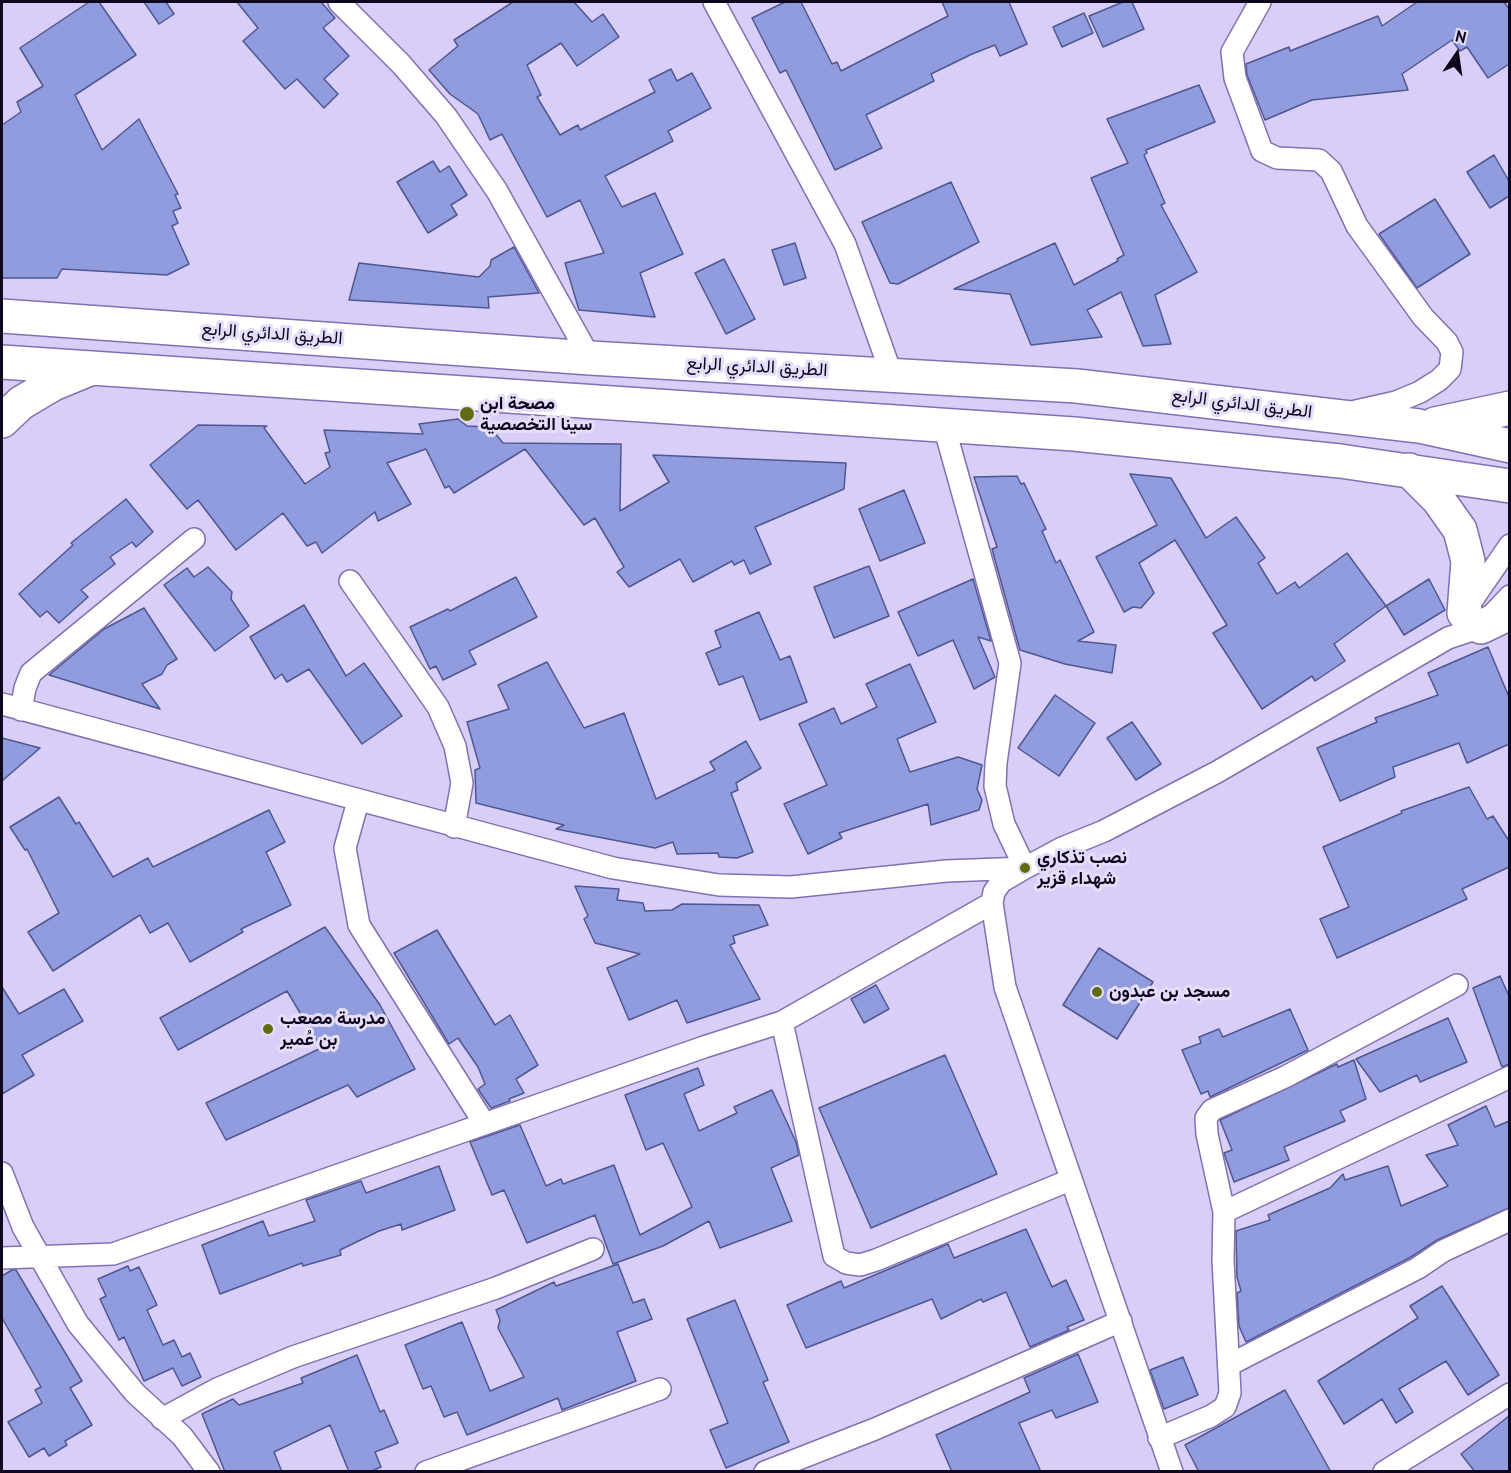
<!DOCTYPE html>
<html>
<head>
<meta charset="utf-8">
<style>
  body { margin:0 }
  #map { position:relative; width:1511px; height:1473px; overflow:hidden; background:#d8cef8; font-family:"PT Sans",sans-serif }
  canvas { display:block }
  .frame { position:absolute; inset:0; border:3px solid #0f071e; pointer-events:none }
  .north { position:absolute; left:1427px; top:24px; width:60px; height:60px; -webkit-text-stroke:4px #e4defa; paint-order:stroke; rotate:13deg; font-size:16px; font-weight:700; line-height:24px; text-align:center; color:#0f071e }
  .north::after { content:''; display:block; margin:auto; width:21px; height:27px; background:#0f071e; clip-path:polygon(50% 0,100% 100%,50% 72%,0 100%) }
</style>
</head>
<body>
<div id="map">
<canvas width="1511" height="1473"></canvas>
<div class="frame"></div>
<div class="north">N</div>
</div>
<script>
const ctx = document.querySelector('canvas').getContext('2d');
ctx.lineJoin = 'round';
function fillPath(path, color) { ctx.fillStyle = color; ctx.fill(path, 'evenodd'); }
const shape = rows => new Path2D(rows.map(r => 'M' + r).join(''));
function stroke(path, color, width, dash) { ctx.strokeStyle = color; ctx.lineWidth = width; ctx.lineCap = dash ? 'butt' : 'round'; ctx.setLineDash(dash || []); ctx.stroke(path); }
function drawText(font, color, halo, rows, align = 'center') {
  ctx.font = font + ' "PT Sans",Vazirmatn,sans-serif'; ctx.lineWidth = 6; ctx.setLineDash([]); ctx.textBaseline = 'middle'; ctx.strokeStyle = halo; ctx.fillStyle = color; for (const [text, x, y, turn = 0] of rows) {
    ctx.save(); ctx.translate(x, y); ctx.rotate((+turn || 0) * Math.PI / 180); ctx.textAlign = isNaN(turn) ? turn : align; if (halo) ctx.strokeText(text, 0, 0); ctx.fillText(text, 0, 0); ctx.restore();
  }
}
const building = shape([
  [89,2,99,2,136,55,75,95,102,150,139,119,178,194,175,195,181,208,173,211,178,223,172,226,189,264,167,275,62,269,57,278,2,278,2,125,21,112,17,102,43,86,20,48,89,2],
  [144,2,166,2,174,14,159,24,144,2],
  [237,2,321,2,335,18,323,28,349,56,324,79,338,94,324,108,297,79,285,89,243,41,258,28,237,2],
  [513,2,574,2,592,22,603,14,619,37,577,66,561,43,527,65,541,95,537,97,560,135,578,125,580,130,655,92,649,80,671,69,677,81,692,73,711,108,668,131,673,141,605,176,622,207,655,193,683,254,640,273,655,317,579,310,565,263,604,253,580,200,547,217,502,134,490,140,478,114,450,94,429,70,458,46,454,40,513,2],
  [785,2,801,2,832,64,837,62,841,71,948,16,942,2,1009,2,1027,44,1000,56,995,45,972,54,931,74,934,81,866,115,882,148,835,170,786,70,780,73,752,18,785,2],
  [1123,2,1132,2,1144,29,1103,47,1089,16,1123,2],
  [1417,2,1504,2,1509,9,1509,64,1488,78,1467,47,1460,51,1452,40,1402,74,1408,90,1312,100,1265,120,1247,75,1246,64,1289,47,1290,51,1378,16,1382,26,1417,2],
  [1084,13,1093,33,1062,47,1053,27,1084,13],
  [1199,85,1215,122,1146,150,1147,153,1144,155,1165,203,1161,205,1197,272,1155,295,1171,344,1143,346,1121,292,1087,310,1102,337,1031,345,1010,294,954,289,1055,243,1074,285,1118,261,1117,259,1124,255,1091,178,1128,163,1107,119,1199,85],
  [1494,155,1509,181,1509,196,1490,208,1467,172,1494,155],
  [433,161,440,172,449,166,467,195,451,205,457,215,428,233,397,182,433,161],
  [951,182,979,242,898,284,890,283,862,222,951,182],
  [1435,199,1470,254,1417,288,1379,234,1435,199],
  [795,243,806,278,784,285,772,250,795,243],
  [514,247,539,293,488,297,489,308,349,300,359,263,479,277,490,266,491,260,514,247],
  [724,259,755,319,726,334,695,273,724,259],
  [458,419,467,426,490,427,503,443,621,444,620,511,669,482,653,455,846,463,844,489,755,527,771,564,750,574,744,560,734,565,732,561,693,582,680,559,629,587,617,572,624,567,595,518,584,525,525,449,454,493,449,486,445,488,426,449,387,463,411,504,378,521,375,512,322,553,316,542,307,546,283,513,236,550,198,500,187,509,150,465,198,425,267,426,264,428,305,484,330,467,325,453,330,452,324,430,423,434,419,424,458,419],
  [1130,474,1171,478,1206,538,1236,517,1265,558,1258,563,1277,594,1295,582,1299,588,1347,553,1386,606,1334,644,1345,661,1315,681,1312,676,1262,709,1213,633,1227,625,1175,540,1139,563,1154,593,1141,608,1133,607,1124,612,1096,557,1157,525,1130,474],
  [1017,476,1021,484,1024,483,1046,529,1042,531,1056,563,1060,560,1094,632,1078,641,1116,645,1112,673,1065,664,1020,650,992,549,997,547,974,477,1017,476],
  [904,490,925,543,880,561,859,509,904,490],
  [126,499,153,532,136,547,132,542,110,557,115,564,81,590,88,597,59,623,47,611,40,617,19,594,73,545,71,543,126,499],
  [869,566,889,616,834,638,814,587,869,566],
  [208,567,232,592,231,599,249,626,215,651,164,585,187,568,194,577,208,567],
  [516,577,537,617,469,651,476,664,443,680,436,666,430,669,410,627,448,609,450,611,516,577],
  [973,579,991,641,978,637,995,677,974,689,953,640,918,656,898,612,973,579],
  [1429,579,1445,610,1404,635,1386,606,1429,579],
  [304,605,346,676,364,663,402,716,362,744,309,669,287,682,282,674,275,679,250,637,304,605],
  [144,608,177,659,167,665,162,674,142,684,160,709,49,675,104,629,144,608],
  [759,612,780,660,790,656,807,702,760,720,743,676,719,685,706,653,721,647,715,631,759,612],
  [1488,647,1509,697,1509,744,1467,763,1459,743,1393,767,1395,777,1340,801,1317,748,1377,722,1375,718,1438,695,1428,673,1488,647],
  [547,662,584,728,624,713,656,799,715,770,710,762,746,741,761,768,736,783,738,790,731,793,753,852,737,858,719,857,718,853,677,854,673,842,655,848,556,829,564,825,476,803,475,770,480,768,467,722,509,709,498,685,547,662],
  [910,664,936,722,897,739,910,772,958,757,982,765,977,789,982,800,979,810,931,825,928,804,839,833,842,838,808,854,784,804,827,785,799,724,834,708,841,724,877,707,866,684,910,664],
  [1055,695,1095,723,1059,776,1018,748,1055,695],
  [1132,722,1161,764,1136,780,1107,738,1132,722],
  [2,738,40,748,2,781,2,738],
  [1469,787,1487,819,1493,816,1509,841,1509,867,1462,889,1467,899,1337,958,1320,919,1349,907,1323,847,1402,813,1401,811,1469,787],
  [59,797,76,824,79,822,113,877,148,858,153,867,269,810,285,842,266,852,291,905,241,929,243,932,190,962,168,923,150,933,140,915,53,971,28,932,59,913,27,849,25,850,10,827,59,797],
  [575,886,619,889,617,900,643,903,645,911,672,910,682,904,759,905,768,925,733,936,735,943,730,945,760,999,687,1023,677,1000,629,1020,607,968,640,954,595,943,584,919,588,916,575,886],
  [325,927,380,1005,415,1069,357,1097,348,1085,226,1140,206,1103,321,1048,287,991,178,1050,160,1018,325,927],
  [437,930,495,1025,510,1015,538,1065,516,1079,524,1093,509,1099,510,1101,491,1108,478,1089,485,1084,478,1067,458,1038,449,1044,394,953,437,930],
  [1099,948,1153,982,1117,1039,1063,1005,1099,948],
  [1500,976,1509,996,1509,1064,1502,1067,1473,988,1500,976],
  [876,985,889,1009,864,1023,851,999,876,985],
  [2,987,19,1014,64,989,83,1021,22,1055,34,1075,2,1094,2,987],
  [1290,1009,1308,1050,1210,1097,1208,1091,1201,1094,1182,1050,1201,1043,1199,1037,1219,1029,1223,1037,1290,1009],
  [1448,1018,1467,1062,1420,1082,1417,1075,1380,1092,1356,1059,1448,1018],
  [945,1055,997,1174,871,1228,819,1108,945,1055],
  [1354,1060,1366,1099,1340,1111,1345,1121,1284,1147,1289,1160,1234,1182,1224,1153,1232,1150,1220,1120,1337,1064,1338,1067,1354,1060],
  [698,1068,704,1085,684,1094,699,1131,737,1113,734,1107,772,1090,796,1142,799,1155,771,1168,792,1221,720,1248,709,1221,663,1246,613,1264,595,1215,527,1243,504,1190,492,1195,470,1142,520,1125,546,1186,561,1179,563,1184,614,1165,640,1235,692,1207,663,1143,646,1150,625,1095,698,1068],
  [1486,1106,1495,1127,1509,1121,1509,1208,1437,1240,1411,1257,1246,1342,1239,1326,1237,1293,1241,1291,1237,1277,1236,1231,1270,1220,1268,1215,1330,1188,1343,1174,1345,1180,1388,1166,1401,1206,1448,1186,1426,1155,1458,1145,1448,1125,1486,1106],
  [439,1166,455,1210,402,1230,401,1224,379,1231,340,1250,341,1255,303,1266,302,1263,220,1294,202,1245,263,1221,269,1236,315,1221,306,1200,361,1181,366,1193,439,1166],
  [1026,1229,1052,1287,1066,1280,1084,1320,1067,1327,1069,1330,1030,1347,1006,1292,983,1302,981,1299,941,1319,932,1299,806,1348,787,1305,841,1281,844,1288,948,1244,954,1258,1026,1229],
  [618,1264,633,1303,644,1299,652,1319,617,1332,636,1381,562,1410,558,1398,467,1435,457,1412,444,1417,431,1386,423,1389,405,1345,462,1322,490,1391,524,1377,498,1328,500,1320,496,1310,554,1282,556,1286,618,1264],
  [128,1266,130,1271,139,1267,157,1305,147,1310,163,1345,174,1340,182,1357,190,1353,201,1377,182,1386,173,1368,144,1381,124,1337,119,1340,100,1299,106,1296,98,1279,128,1266],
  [12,1270,16,1270,82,1381,70,1388,92,1425,65,1441,67,1445,49,1456,44,1448,29,1457,8,1422,42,1403,35,1390,41,1387,2,1318,2,1276,12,1270],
  [1442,1286,1499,1375,1468,1395,1446,1361,1399,1389,1413,1412,1396,1423,1382,1399,1344,1424,1318,1381,1418,1318,1410,1306,1442,1286],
  [735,1300,768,1380,763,1382,789,1442,726,1468,710,1430,728,1423,687,1319,735,1300],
  [1078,1354,1098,1402,1056,1418,1052,1410,1019,1423,1041,1472,952,1472,936,1435,1030,1392,1024,1378,1078,1354],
  [357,1355,380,1412,384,1410,398,1443,375,1452,381,1467,369,1472,349,1472,330,1425,274,1452,282,1472,225,1472,202,1414,233,1399,239,1405,303,1383,301,1378,357,1355],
  [1183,1357,1198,1395,1164,1409,1150,1370,1183,1357],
  [1285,1390,1331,1472,1199,1472,1185,1445,1285,1390],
  [1509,1416,1509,1472,1475,1472,1461,1454,1509,1416]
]);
const minor = shape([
  [339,2,401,64,446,116,497,191,590,358],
  [714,2,845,244,891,373],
  [1260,2,1232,52,1235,78,1262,151,1277,158,1319,160,1331,171,1357,226,1423,317,1447,342,1452,352,1450,369,1439,380,1420,392,1396,402,1356,411],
  [350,581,438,707,455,746,462,783,454,827],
  [1466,609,1510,545],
  [2,704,613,868,719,885,791,887,946,871,1025,868,1062,848,1104,831,1217,772,1448,638,1481,627,1510,596],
  [21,710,25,688,31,673,194,539],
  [358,801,345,848,359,925,484,1123],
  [992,903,1005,987,1172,1472],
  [782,1022,834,1256,846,1263,860,1265,876,1260,1070,1180],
  [2,1173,23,1227,78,1324,135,1393,182,1436,209,1472],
  [1224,1212,1510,1077],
  [2,1258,113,1254,704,1047,782,1022,992,903,994,892,1001,882,1025,868,1004,824,995,786,996,763,1010,663,944,426],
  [1229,1365,1418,1268,1443,1251,1510,1220],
  [162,1419,217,1389,293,1357,496,1288,593,1249],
  [1159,1438,1211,1416,1225,1407,1230,1393,1223,1260,1224,1212,1207,1134,1206,1118,1212,1110,1285,1077,1457,985],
  [426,1472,660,1389],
  [765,1472,875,1429,1121,1321],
  [1384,1472,1510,1394]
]);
const primary = shape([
  [2,316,590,358,1077,386,1419,426,1510,446],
  [2,362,1074,434,1340,461,1510,486],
  [2,421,21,403,53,384,87,370],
  [1435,424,1510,408],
  [1409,470,1438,499,1460,530,1468,561,1464,613],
  [1481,627,1510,613]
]);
const markers = [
  [467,414,8,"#626b12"],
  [1025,868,6,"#626b12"],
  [1097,992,6,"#626b12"],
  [268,1029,6,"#626b12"]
];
const streetNames = [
  ["الطريق الدائري الرابع",272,334,4],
  ["الطريق الدائري الرابع",757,367,3],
  ["الطريق الدائري الرابع",1242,404,7]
];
const poiNames = [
  ["مصحة ابن",480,404],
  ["سينا التخصصية",480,425],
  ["نصب تذكاري",1037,858],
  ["شهداء قزير",1037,879],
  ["مسجد بن عبدون",1109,992],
  ["مدرسة مصعب",280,1019],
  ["بن عُمير",280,1040]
];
fillPath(building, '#919cde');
stroke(building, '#4e5792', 1.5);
stroke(minor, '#8270b0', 24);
stroke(primary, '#8270b0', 36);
stroke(minor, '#fff', 21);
stroke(primary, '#fff', 33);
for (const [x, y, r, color] of markers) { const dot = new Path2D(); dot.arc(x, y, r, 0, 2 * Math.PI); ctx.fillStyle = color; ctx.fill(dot); stroke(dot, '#e4defa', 2); }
drawText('18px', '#0f071e', '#e4defa', streetNames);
drawText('bold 18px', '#0f071e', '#e4defa', poiNames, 'left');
</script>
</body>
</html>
